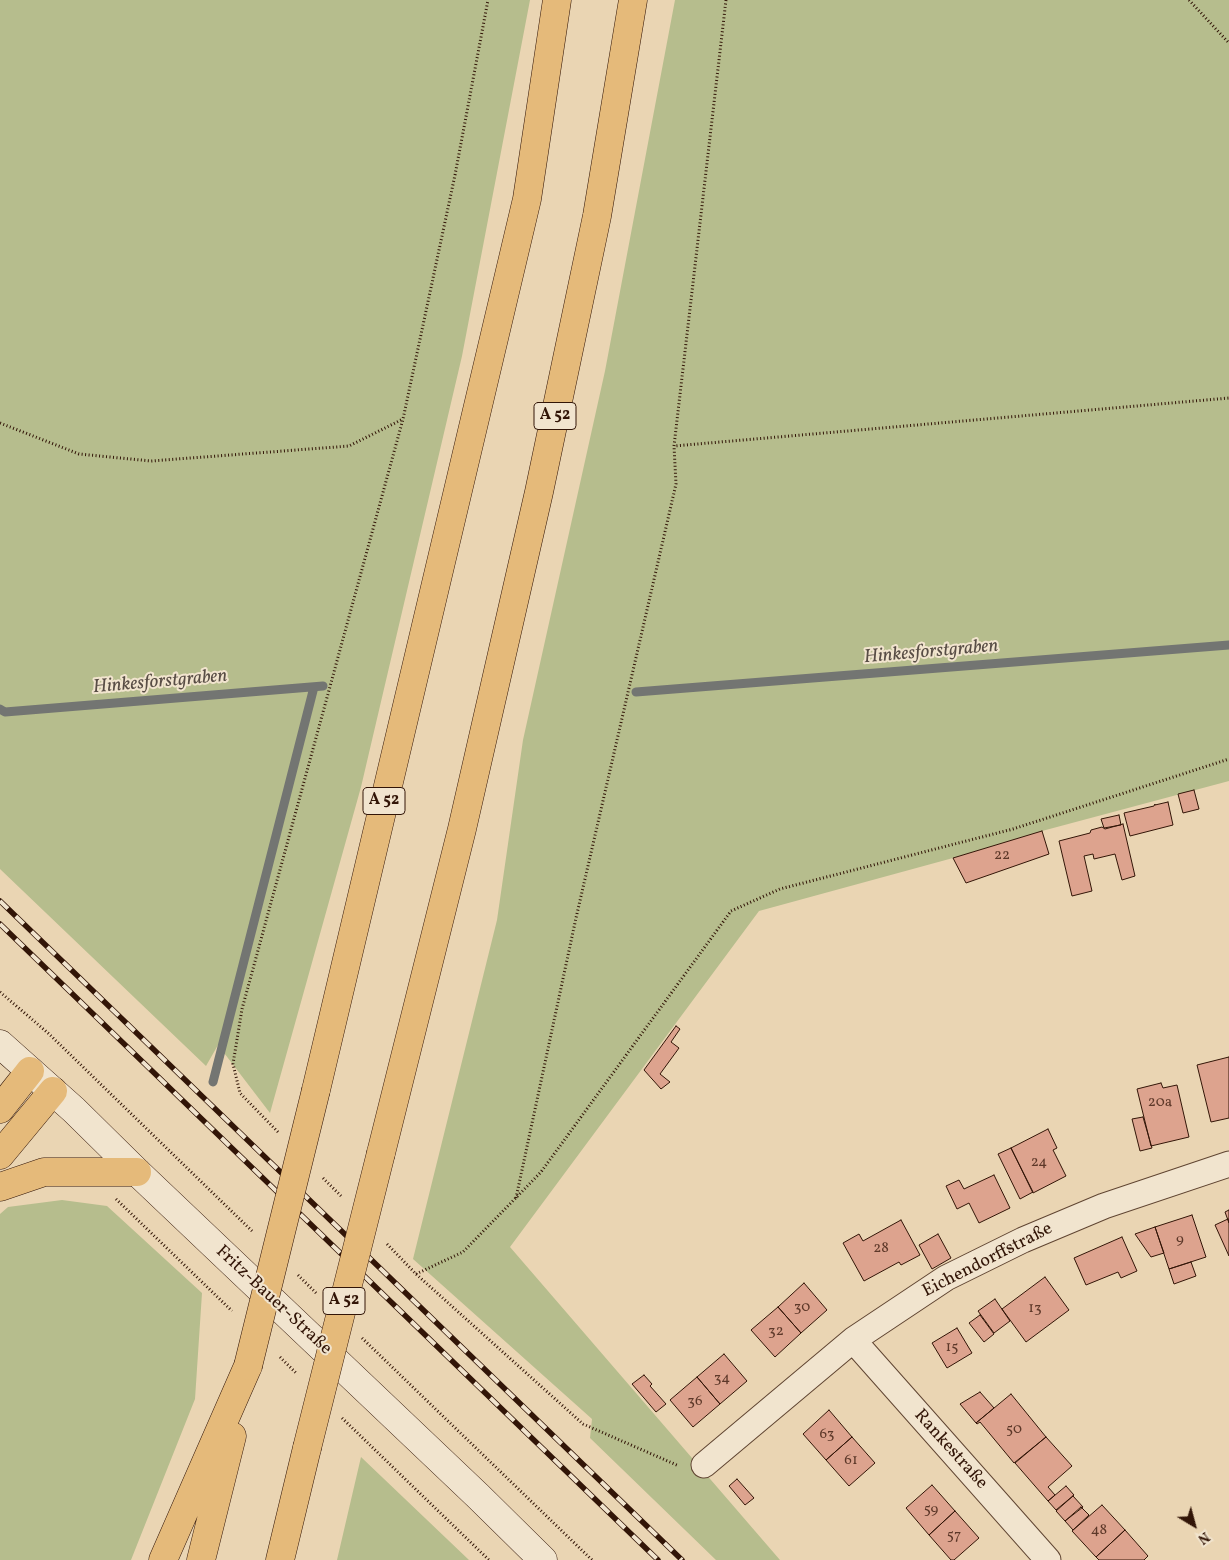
<!DOCTYPE html>
<html>
<head>
<meta charset="utf-8">
<style>
  body { margin:0 }
  #map { position:relative; width:1229px; height:1560px; overflow:hidden; background:#ead5b3; font-family:Vollkorn,serif }
  canvas { display:block }
  .north { position:absolute; left:1169px; top:1500px; width:50px; height:50px; -webkit-text-stroke:4px #f1e4ce; paint-order:stroke; rotate:143deg; font-size:14px; font-weight:700; line-height:20px; text-align:center; color:#321507 }
  .north::after { content:''; display:block; margin:auto; width:18px; height:22px; background:#321507; clip-path:polygon(50% 0,100% 100%,50% 72%,0 100%) }
</style>
</head>
<body>
<div id="map">
<canvas width="1229" height="1560"></canvas>
<div class="north">N</div>
</div>
<script>
const ctx = document.querySelector('canvas').getContext('2d');
ctx.lineJoin = 'round';
function fillPath(path, color) { ctx.fillStyle = color; ctx.fill(path, 'evenodd'); }
const shape = rows => new Path2D(rows.map(r => 'M' + r).join(''));
function stroke(path, color, width, dash) { ctx.strokeStyle = color; ctx.lineWidth = width; ctx.lineCap = dash ? 'butt' : 'round'; ctx.setLineDash(dash || []); ctx.stroke(path); }
function drawText(font, color, halo, rows, align = 'center') {
  ctx.font = font + ' Vollkorn,serif'; ctx.lineWidth = 4; ctx.setLineDash([]); ctx.textBaseline = 'middle'; ctx.strokeStyle = halo; ctx.fillStyle = color; for (const [text, x, y, turn = 0] of rows) {
    ctx.save(); ctx.translate(x, y); ctx.rotate((+turn || 0) * Math.PI / 180); ctx.textAlign = isNaN(turn) ? turn : align; if (halo) ctx.strokeText(text, 0, 0); ctx.fillText(text, 0, 0); ctx.restore();
  }
}
const green = shape([
  [0,0,530,0,462,356,361,787,270,1113,218,1045,206,1066,0,869],
  [675,0,1229,0,1229,781,1042,831,953,858,759,911,510,1247,780,1560,716,1560,590,1438,592,1419,413,1259,497,920,523,740,605,371],
  [62,1200,107,1206,202,1293,195,1399,131,1560,0,1560,0,1214,8,1207],
  [361,1457,469,1560,337,1560]
]);
const stream = shape([
  [636,692,1229,645],
  [0,709,5,712,323,686],
  [213,1082,314,687]
]);
const building = shape([
  [1194,790,1199,809,1183,813,1178,794,1194,790],
  [1168,802,1173,825,1130,836,1124,813,1154,806,1155,804,1155,805,1168,802],
  [1119,815,1121,825,1104,828,1101,819,1119,815],
  [1123,824,1135,876,1122,880,1115,854,1094,859,1093,854,1084,856,1092,891,1072,896,1059,841,1090,833,1091,830,1102,827,1105,829,1123,824],
  [1042,831,1049,854,966,883,953,858,1042,831],
  [676,1026,680,1029,671,1042,679,1048,660,1074,670,1082,661,1089,644,1070,676,1026],
  [1229,1057,1229,1118,1211,1122,1197,1065,1229,1057],
  [1161,1083,1163,1088,1177,1085,1189,1137,1151,1146,1137,1089,1161,1083],
  [1143,1117,1152,1148,1140,1151,1132,1119,1143,1117],
  [1048,1129,1057,1148,1053,1150,1066,1176,1033,1193,1011,1148,1048,1129],
  [1011,1148,1033,1192,1020,1199,998,1154,1011,1148],
  [994,1175,1010,1208,979,1223,969,1203,957,1209,946,1186,959,1180,964,1189,994,1175],
  [1229,1210,1229,1223,1225,1212,1229,1210],
  [1192,1215,1206,1257,1169,1269,1155,1227,1192,1215],
  [1228,1219,1229,1223,1229,1256,1215,1225,1228,1219],
  [901,1220,920,1255,901,1265,899,1262,864,1281,843,1243,859,1234,863,1241,901,1220],
  [1155,1227,1164,1253,1151,1257,1135,1234,1155,1227],
  [938,1234,951,1258,932,1269,919,1245,938,1234],
  [1122,1237,1137,1271,1121,1278,1118,1272,1086,1285,1074,1258,1122,1237],
  [1191,1262,1196,1276,1174,1284,1169,1269,1191,1262],
  [1045,1277,1069,1310,1026,1342,1002,1309,1045,1277],
  [804,1283,827,1310,801,1333,778,1307,804,1283],
  [995,1299,1010,1321,994,1333,978,1311,995,1299],
  [778,1307,801,1333,775,1357,751,1330,778,1307],
  [980,1315,994,1334,984,1342,969,1323,980,1315],
  [957,1328,972,1353,947,1368,932,1343,957,1328],
  [724,1354,747,1381,720,1404,697,1377,724,1354],
  [644,1375,652,1384,650,1386,666,1404,656,1412,632,1384,644,1375],
  [697,1377,720,1404,693,1427,670,1400,697,1377],
  [980,1392,994,1408,976,1423,960,1404,980,1392],
  [1011,1394,1046,1437,1014,1463,980,1422,977,1424,976,1423,1011,1394],
  [829,1410,852,1437,826,1460,803,1434,829,1410],
  [852,1437,875,1463,849,1486,826,1460,852,1437],
  [1046,1437,1072,1466,1048,1487,1055,1495,1048,1501,1015,1463,1046,1437],
  [737,1479,754,1498,745,1505,729,1486,737,1479],
  [932,1485,955,1511,929,1535,906,1508,932,1485],
  [1066,1486,1074,1495,1056,1510,1048,1501,1066,1486],
  [1073,1496,1083,1507,1065,1521,1056,1511,1073,1496],
  [1102,1505,1125,1530,1096,1557,1072,1531,1102,1505],
  [1081,1507,1089,1515,1073,1530,1065,1521,1081,1507],
  [955,1511,979,1538,954,1560,951,1560,929,1535,955,1511],
  [1125,1530,1148,1556,1144,1560,1099,1560,1096,1557,1125,1530]
]);
const path = shape([
  [726,0,674,446,1229,398],
  [1189,0,1229,43],
  [0,423,79,454,151,461,349,446,403,419],
  [0,992,48,1033,252,1231],
  [278,1132,240,1093,233,1064,242,1009,403,419,455,175,488,0],
  [323,1178,341,1196],
  [516,1198,576,918,676,484,674,446],
  [116,1199,232,1311],
  [387,1244,416,1274,583,1424,679,1466],
  [416,1274,463,1252,541,1172,731,911,780,889,1013,829,1229,759],
  [298,1275,317,1294],
  [362,1338,592,1560],
  [280,1357,297,1374],
  [342,1418,489,1560]
]);
const minor = shape([
  [853,1340,1048,1560],
  [704,1465,853,1340,946,1278,1023,1240,1104,1206,1229,1164]
]);
const secondary = shape([
  [0,1044,74,1110,137,1172,478,1496,543,1560]
]);
const motorway = shape([
  [316,1090,527,199,557,0],
  [0,1109,30,1071],
  [381,1153,462,829,539,492,597,216,633,0],
  [0,1155,53,1091],
  [0,1187,44,1172,137,1172],
  [163,1560,248,1366],
  [201,1560,232,1436],
  [280,1560,307,1448]
]);
const rail = shape([
  [0,901,682,1560],
  [0,924,658,1560]
]);
const motorwayBridge = shape([
  [248,1366,316,1090],
  [307,1448,381,1153]
]);
const numberNames = [
  ["22",1002,856],
  ["20a",1160,1103],
  ["24",1039,1163],
  ["9",1180,1240],
  ["28",881,1249],
  ["30",802,1308],
  ["13",1035,1309],
  ["32",776,1332],
  ["15",952,1348],
  ["34",722,1379],
  ["36",695,1402],
  ["50",1014,1430],
  ["63",827,1435],
  ["61",851,1461],
  ["59",931,1510],
  ["48",1099,1531],
  ["57",954,1536]
];
const shields = [
  [555,416,42],
  [384,801,42],
  [344,1301,42]
];
const shieldNames = [
  ["A 52",555,416],
  ["A 52",384,801],
  ["A 52",344,1301]
];
const streetNames = [
  ["Eichendorffstraße",988,1261,-27],
  ["Fritz-Bauer-Straße",273,1301,43],
  ["Rankestraße",950,1450,48]
];
const waterNames = [
  ["Hinkesforstgraben",931,653,-5],
  ["Hinkesforstgraben",160,683,-5]
];
fillPath(green, '#b6bd8d');
stroke(stream, '#737572', 9);
fillPath(building, '#dda38e');
stroke(building, '#321507', 1);
stroke(minor, '#604532', 27);
stroke(secondary, '#321507', 29);
stroke(motorway, '#321507', 29);
stroke(path, '#321507', 3, [1, 2.5]);
stroke(minor, '#f1e4ce', 25);
stroke(secondary, '#f1e4ce', 28);
stroke(motorway, '#e5ba7a', 28);
stroke(rail, '#321507', 5.5);
stroke(rail, '#f1e4ce', 4, [11]);
stroke(motorwayBridge, '#321507', 29, []);
stroke(motorwayBridge, '#e5ba7a', 28);
drawText('15px', '#5d3829', null, numberNames);
for (const [x, y, w] of shields) { const box = new Path2D(); box.roundRect(x - w / 2, y - 13.5, w, 27, 4); ctx.fillStyle = '#f1e4ce'; ctx.fill(box); stroke(box, '#321507', 1); }
drawText('bold 16px', '#321507', null, shieldNames);
drawText('18px', '#321507', '#f1e4ce', streetNames);
drawText('italic 19px', '#584d45', '#f1e4ce', waterNames);
</script>
</body>
</html>
